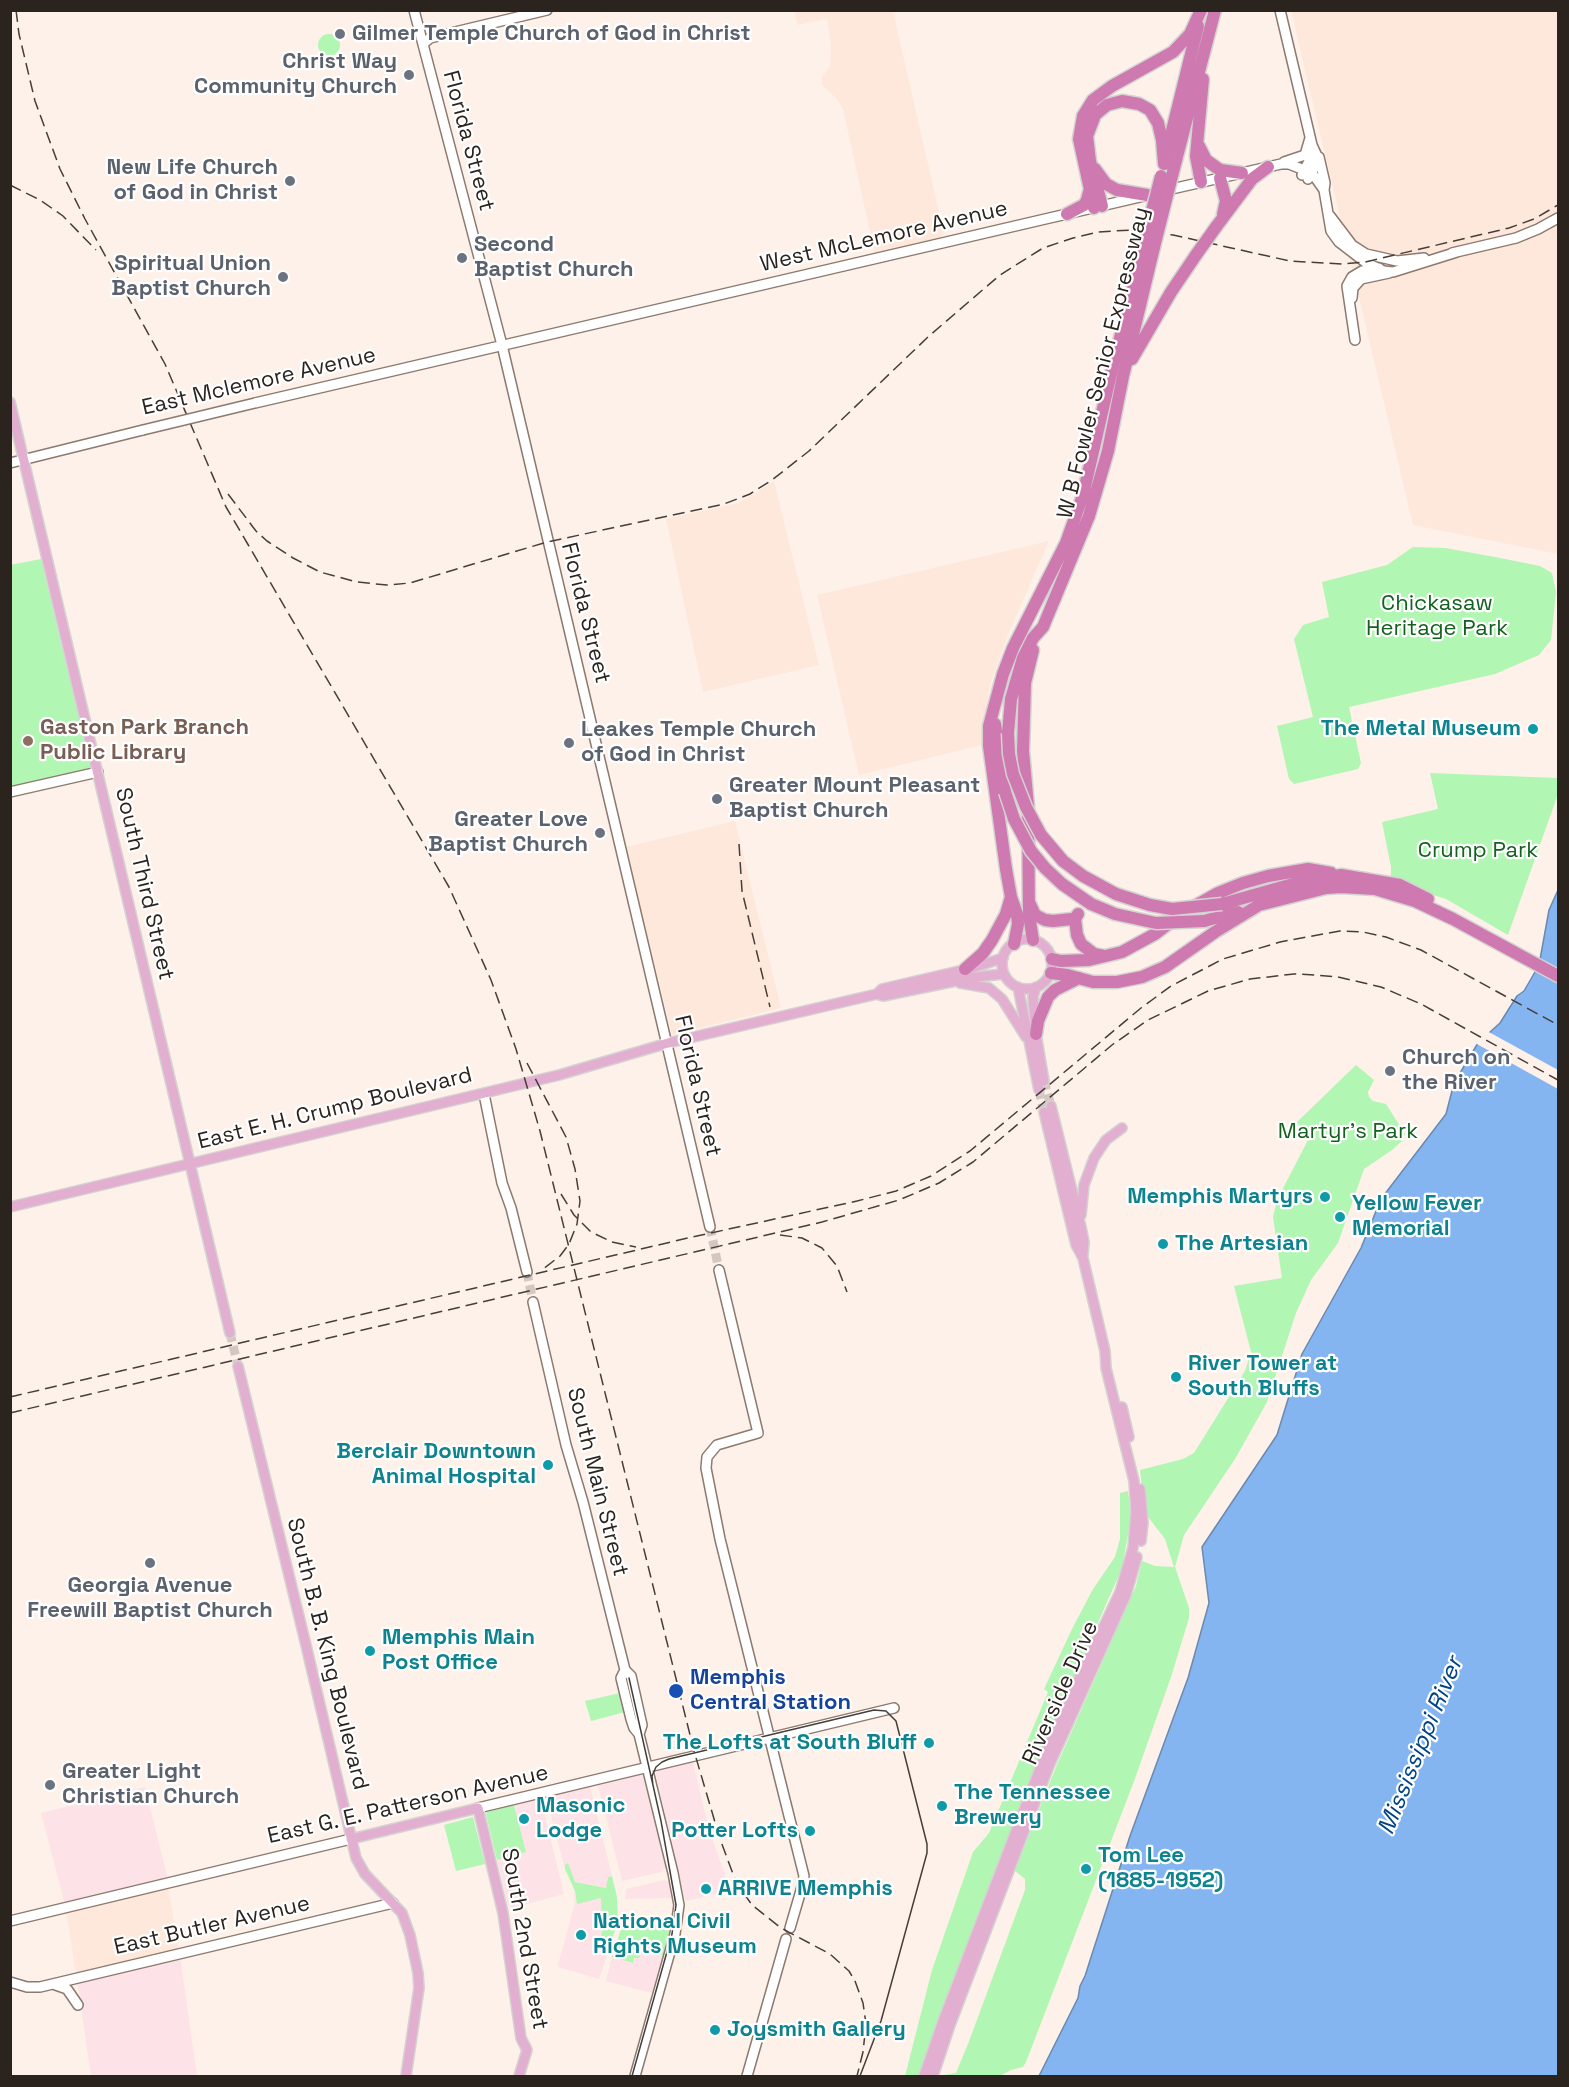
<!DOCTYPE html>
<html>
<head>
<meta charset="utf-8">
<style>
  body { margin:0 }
  #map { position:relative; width:1569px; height:2087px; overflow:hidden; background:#fdf1ea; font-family:"Space Grotesk",sans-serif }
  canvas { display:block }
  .frame { position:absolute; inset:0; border:12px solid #2a231e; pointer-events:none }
</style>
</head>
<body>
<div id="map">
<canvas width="1569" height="2087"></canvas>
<div class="frame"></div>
</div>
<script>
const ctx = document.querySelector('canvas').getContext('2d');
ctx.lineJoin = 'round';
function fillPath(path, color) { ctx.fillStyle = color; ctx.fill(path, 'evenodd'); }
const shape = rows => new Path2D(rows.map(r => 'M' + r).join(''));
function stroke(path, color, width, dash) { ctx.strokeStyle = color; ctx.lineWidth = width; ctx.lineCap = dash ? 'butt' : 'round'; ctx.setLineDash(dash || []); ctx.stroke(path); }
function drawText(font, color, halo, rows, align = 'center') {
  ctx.font = font + ' "Space Grotesk",sans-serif'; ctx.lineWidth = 4.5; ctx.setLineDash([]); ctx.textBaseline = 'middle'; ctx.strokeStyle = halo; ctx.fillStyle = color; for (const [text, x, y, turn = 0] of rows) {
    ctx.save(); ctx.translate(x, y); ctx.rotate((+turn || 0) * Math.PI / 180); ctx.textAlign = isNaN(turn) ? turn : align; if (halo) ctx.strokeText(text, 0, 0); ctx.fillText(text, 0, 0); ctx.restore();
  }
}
const commercial = shape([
  [693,1762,708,1826,730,1890,687,1901,685,1899,656,1774,657,1771],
  [642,1774,667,1867,662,1872,622,1881,598,1786],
  [590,1786,612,1876,607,1878,607,1888,575,1882,565,1865,565,1869,547,1800,551,1796],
  [145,1787,168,1880,65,1905,41,1813],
  [539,1799,541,1800,564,1894,512,1908,508,1905,497,1860,526,1852,514,1805],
  [665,1880,669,1882,672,1898,625,1899,626,1889],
  [573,1888,577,1903,601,1898,602,1932,599,1944,600,1948,609,1950,599,1979,558,1967,558,1965,575,1903],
  [641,1949,663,1955,652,1993,606,1981,612,1957,632,1963],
  [180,1956,197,2076,91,2076,77,1980]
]);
const built = shape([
  [794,11,893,11,944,234,938,239,875,255,843,109,836,98,822,85,822,77,830,66,831,45,827,19,798,25],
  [1291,11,1558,11,1558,554,1413,525],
  [774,481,819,665,703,692,666,519,738,503,756,493],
  [1049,541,1009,632,990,684,982,745,859,775,817,595],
  [735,821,781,1008,672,1035,626,847],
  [168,1886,179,1952,76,1975,66,1910]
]);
const green = shape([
  '318 45a11 11 0 1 1 22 0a11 11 0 1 1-22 0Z',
  [1413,547,1445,548,1495,557,1540,566,1552,573,1556,592,1551,640,1539,655,1495,674,1349,707,1361,763,1358,769,1294,784,1289,779,1277,726,1313,717,1294,639,1303,625,1329,617,1322,582,1387,565],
  [41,559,91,769,11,787,10,565],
  [1430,773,1558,778,1558,794,1508,935,1446,899,1391,882,1391,867,1382,822,1438,809],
  [1356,1065,1374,1080,1368,1092,1369,1097,1373,1101,1386,1104,1405,1134,1402,1141,1392,1150,1364,1169,1338,1243,1311,1280,1296,1313,1267,1402,1235,1459,1184,1535,1175,1567,1189,1608,1189,1618,1171,1677,1133,1784,1026,2062,1023,2067,1011,2070,1000,2076,938,2076,956,2073,968,2044,1025,1890,1025,1879,1015,1871,1056,1767,1136,1586,1142,1561,1155,1566,1174,1567,1165,1539,1145,1513,1140,1470,1183,1459,1194,1453,1245,1371,1251,1352,1234,1286,1282,1278,1273,1217,1277,1200,1308,1140,1304,1129,1296,1123],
  [1128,1491,1131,1518,1122,1568,1038,1759,920,2076,905,2076,932,1970,973,1852,989,1833,1048,1692,1044,1689,1072,1629,1093,1589,1115,1557,1120,1539,1120,1493],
  [620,1693,625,1712,591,1721,585,1701],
  [514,1805,526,1852,497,1860,486,1814,487,1812],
  [473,1817,485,1864,456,1871,444,1825],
  [568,1863,575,1882,606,1888,608,1877,612,1876,617,1897,618,1920,609,1950,600,1948,599,1944,602,1932,601,1898,577,1904,575,1891,565,1869,565,1865],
  [623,1923,671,1925,663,1955,642,1950,639,1958,634,1958,633,1963,612,1957]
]);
const water = shape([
  [1558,890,1558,2076,1039,2076,1078,1998,1080,1986,1085,1976,1130,1836,1188,1678,1209,1603,1202,1547,1277,1435,1302,1354,1361,1248,1381,1199,1446,1114,1454,1083,1478,1043,1500,1023,1517,996,1524,991,1539,965,1549,910,1558,890]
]);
const pier = shape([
  [1487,1031,1558,1070,1558,1089,1475,1043]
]);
const secondaryTunnel = shape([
  [710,1227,719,1270],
  [527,1272,533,1302]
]);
const primaryTunnel = shape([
  [1044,1081,1051,1106],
  [1039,1090,1044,1112],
  [230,1333,238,1366]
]);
const secondary = shape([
  [414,10,502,345,710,1227],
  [1280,10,1312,145,1317,156,1314,168,1308,179],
  [423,44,430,38,547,10],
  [1319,157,1325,183,1324,190],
  [1284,162,1305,155,1310,138],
  [1302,175,1310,159,1312,147],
  [1163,191,1281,164,1289,164,1312,173,1324,190,1331,231,1339,242,1365,262,1384,271,1393,272,1457,252],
  [1330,216,1352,245,1366,254,1397,261,1424,258],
  [1452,253,1516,238,1538,229,1558,218],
  [1352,298,1353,288,1361,279,1389,273],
  [1355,340,1347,286,1352,277,1362,271,1379,268],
  [255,403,1144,196],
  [10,463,143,430],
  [10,792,98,772],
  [484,1094,502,1183,511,1208,527,1272],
  [719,1270,758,1433,717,1445,707,1457,706,1468,720,1539,804,1876,802,1887,790,1928],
  [533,1302,566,1445,583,1502,625,1670,631,1676,642,1725,639,1734],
  [625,1670,621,1678,631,1719,634,1728,639,1734,673,1873,679,1905,675,1934,635,2076],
  [478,1808,894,1708],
  [10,1921,351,1839],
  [10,1982,27,1987,40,1987,393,1903],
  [53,1984,67,1989,78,2005],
  [747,2076,786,1939]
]);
const primary = shape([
  [10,402,230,1333],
  '1002 964a25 25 0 1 1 50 0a25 25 0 1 1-50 0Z',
  [960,983,989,988,1002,999,1026,1037],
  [1018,987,1039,1090],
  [1036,987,1033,997,1036,1034,1044,1081],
  [877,994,882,989,972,968,1003,958],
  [1051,1106,1081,1227,1084,1242,1083,1255],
  [10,1207,559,1075,668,1043,877,994,883,996,975,977,1003,974],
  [1081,1215,1084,1185,1094,1158,1106,1140,1122,1128],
  [238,1366,305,1641,356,1858,365,1874,402,1913,410,1935,418,1973,419,1988,406,2076],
  [1122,1407,1129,1437],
  [1140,1489,1143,1523,1141,1541],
  [351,1839,478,1808,503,1913,521,2038,527,2050,519,2076],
  [924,2076,943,2021,1042,1763,1061,1717,1120,1592,1133,1548,1136,1512,1134,1481,1106,1368,1105,1351,1083,1258,1076,1245,1044,1112],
  [933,2076,950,2025,1049,1766,1126,1595,1137,1557]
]);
const highway = shape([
  [1199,146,1206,160,1220,170,1242,173],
  [1166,155,1198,26],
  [1095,169,1106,184,1117,190,1147,195],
  [1173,172,1215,10],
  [1220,178,1226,201,1223,214],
  [1201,182,1196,156,1203,79],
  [1102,206,1090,161,1087,136,1095,115,1107,105,1122,101,1139,104,1150,110,1158,123,1162,140,1164,164],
  [1094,208,1079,139,1083,116,1093,100,1112,86,1173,52,1190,34,1201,10],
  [1067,214,1084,205,1087,200,1089,192],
  [1216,227,1252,179,1268,167],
  [1132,359,1171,292,1196,255],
  [995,724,1005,792],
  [1008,733,1011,699,1023,658,1033,638,1043,627,1089,516,1108,451,1123,376,1154,247],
  [1029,902,1035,915,1045,920,1053,921,1072,919],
  [1222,904,1293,884,1341,875,1400,885,1428,899],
  [1078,914,1075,919,1077,935,1081,944,1094,954,1104,956],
  [1204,921,1238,912],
  [1033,940,1029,915,1028,806,1023,751,1025,683,1033,650],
  [1014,944,1018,924,1017,914,1011,897,1006,869,989,746,989,726,1003,674,1013,648,1066,543,1083,495,1110,378,1143,246],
  [1052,959,1061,961,1089,960,1122,952,1155,934,1181,914,1218,893,1243,883,1268,876,1308,869,1331,873],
  [965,969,983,953,992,940,1006,914,1011,897],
  [1051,973,1067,975,1093,982,1117,982,1142,977,1165,967,1215,932,1259,905,1326,888,1341,887,1375,889,1415,901,1453,919,1558,976],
  [1036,1034,1038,1021,1048,997,1055,990,1079,978]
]);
const tram = shape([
  [629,1678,661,1821,676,1905,672,1934,632,2076],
  [653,1786,652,1776,656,1767,662,1762,669,1759,874,1710,886,1711,896,1721,927,1844,927,1853,881,2021,860,2076]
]);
const rail = shape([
  [16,10,19,34,35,101,60,169,85,219,165,364,226,507,449,887,491,980,516,1049,540,1131,694,1751,720,1839,736,1882,752,1905,781,1928,830,1954,849,1971,855,1981,863,2003,866,2024,863,2052,857,2076],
  [10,185,40,200,63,216,96,250],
  [228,494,256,531,267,541,293,558,320,572,357,582,387,585,410,583,547,542,724,504,750,494,772,480,809,451,929,336,1000,275,1043,248,1073,238,1098,232,1131,230,1173,235,1290,261,1343,264,1365,262,1509,228,1534,219,1558,205],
  [739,844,742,891,770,1007],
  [527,1063,566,1137,575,1169,580,1201,577,1224,569,1244,560,1256,543,1269],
  [561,1194,574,1215,591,1232,612,1242,636,1247],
  [780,1235,802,1238,822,1248,837,1266,847,1292],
  [10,1397,688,1238,857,1201,896,1191,931,1176,970,1151,1141,1008,1171,986,1223,959,1280,942,1340,931,1363,932,1386,937,1421,950,1558,1025],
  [10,1413,822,1222,899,1200,939,1183,973,1162,1112,1045,1148,1020,1208,991,1250,979,1294,974,1316,975,1338,977,1381,987,1421,1004,1558,1080]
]);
const secondaryBridge = shape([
  [143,430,255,403]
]);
const highwayBridge = shape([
  [1143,246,1161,176],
  [1154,247,1173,172],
  [1196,255,1216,227],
  [1008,733,1009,754,1013,774,1026,807,1041,835,1063,861,1083,876,1116,894,1150,905,1172,909,1222,904],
  [1005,792,1014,819,1031,851,1045,868,1062,884,1091,904,1115,914,1156,923,1204,921]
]);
const markers = [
  [340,34,6,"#6b7280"],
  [409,75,6,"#6b7280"],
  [290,181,6,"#6b7280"],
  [462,258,6,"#6b7280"],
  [283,277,6,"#6b7280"],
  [1533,729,6,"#0f9aa8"],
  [28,741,6,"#8d6e63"],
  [569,743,6,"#6b7280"],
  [717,799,6,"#6b7280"],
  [600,833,6,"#6b7280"],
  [1390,1071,6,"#6b7280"],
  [1325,1197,6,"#0f9aa8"],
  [1340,1217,6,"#0f9aa8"],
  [1163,1244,6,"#0f9aa8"],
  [1176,1377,6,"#0f9aa8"],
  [548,1465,6,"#0f9aa8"],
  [150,1563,6,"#6b7280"],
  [370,1651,6,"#0f9aa8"],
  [676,1691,8,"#1a4fb4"],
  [929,1743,6,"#0f9aa8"],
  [50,1785,6,"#6b7280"],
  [942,1806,6,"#0f9aa8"],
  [524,1819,6,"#0f9aa8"],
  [810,1831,6,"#0f9aa8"],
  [1086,1869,6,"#0f9aa8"],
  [706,1889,6,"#0f9aa8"],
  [581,1935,6,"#0f9aa8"],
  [715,2030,6,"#0f9aa8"]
];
const worshipNames = [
  ["Gilmer Temple Church of God in Christ",352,34],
  ["Christ Way",397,62,"right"],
  ["Community Church",397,87,"right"],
  ["New Life Church",278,168,"right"],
  ["of God in Christ",278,193,"right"],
  ["Second",474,245],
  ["Baptist Church",474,270],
  ["Spiritual Union",271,264,"right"],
  ["Baptist Church",271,289,"right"],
  ["Leakes Temple Church",581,730],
  ["of God in Christ",581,755],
  ["Greater Mount Pleasant",729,786],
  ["Baptist Church",729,811],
  ["Greater Love",588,820,"right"],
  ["Baptist Church",588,845,"right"],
  ["Church on",1402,1058],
  ["the River",1402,1083],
  ["Georgia Avenue",150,1586,"center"],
  ["Freewill Baptist Church",150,1611,"center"],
  ["Greater Light",62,1772],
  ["Christian Church",62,1797]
];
const streetNames = [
  ["Florida Street",468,141,75],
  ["West McLemore Avenue",884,237,-13],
  ["W B Fowler Senior Expressway",1104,363,-76],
  ["East Mclemore Avenue",259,382,-13],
  ["Florida Street",585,613,76],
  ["South Third Street",144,884,77],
  ["Florida Street",697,1086,77],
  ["East E. H. Crump Boulevard",335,1109,-14],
  ["South Main Street",597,1482,76],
  ["South B. B. King Boulevard",327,1654,76],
  ["Riverside Drive",1061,1693,-66],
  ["East G. E. Patterson Avenue",408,1805,-13],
  ["East Butler Avenue",212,1926,-13],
  ["South 2nd Street",524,1939,80]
];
const parkNames = [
  ["Chickasaw",1437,604],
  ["Heritage Park",1437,629],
  ["Crump Park",1478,851],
  ["Martyr's Park",1348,1132]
];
const educationNames = [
  ["Gaston Park Branch",40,728],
  ["Public Library",40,753]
];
const cultureNames = [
  ["The Metal Museum",1521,729,"right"],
  ["Memphis Martyrs",1313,1197,"right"],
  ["Yellow Fever",1352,1204],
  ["Memorial",1352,1229],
  ["The Artesian",1175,1244],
  ["River Tower at",1188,1364],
  ["South Bluffs",1188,1389],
  ["Berclair Downtown",536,1452,"right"],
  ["Animal Hospital",536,1477,"right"],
  ["Memphis Main",382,1638],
  ["Post Office",382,1663],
  ["The Lofts at South Bluff",917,1743,"right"],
  ["The Tennessee",954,1793],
  ["Brewery",954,1818],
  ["Masonic",536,1806],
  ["Lodge",536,1831],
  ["Potter Lofts",798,1831,"right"],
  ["Tom Lee",1098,1856],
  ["(1885-1952)",1098,1881],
  ["ARRIVE Memphis",718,1889],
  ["National Civil",593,1922],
  ["Rights Museum",593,1947],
  ["Joysmith Gallery",727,2030]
];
const transitNames = [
  ["Memphis",690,1678],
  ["Central Station",690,1703]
];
const waterNames = [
  ["Mississippi River",1421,1746,-68]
];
fillPath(commercial, '#fde2e7');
fillPath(built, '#fee8db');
fillPath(green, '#b1f6b2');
fillPath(water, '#84b5f0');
stroke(water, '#6989b1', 1.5);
fillPath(pier, '#fdf1ea');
stroke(secondaryTunnel, '#d3c8c1', 9, [9, 4.5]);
stroke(primaryTunnel, '#d3c8c1', 9, [9, 4.5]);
stroke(secondary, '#8c7a6f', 12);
stroke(primary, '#d4d3d2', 12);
stroke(highway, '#d4d3d2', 15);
stroke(secondary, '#fff', 9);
stroke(primary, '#e2afd0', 9);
stroke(highway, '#ce7ab0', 12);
stroke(tram, '#463e39', 1.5);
stroke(rail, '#463e39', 1.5, [12, 6]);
stroke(secondaryBridge, '#8c7a6f', 12, []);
stroke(highwayBridge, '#d4d3d2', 15, []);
stroke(secondaryBridge, '#fff', 9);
stroke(highwayBridge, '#ce7ab0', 12);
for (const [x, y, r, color] of markers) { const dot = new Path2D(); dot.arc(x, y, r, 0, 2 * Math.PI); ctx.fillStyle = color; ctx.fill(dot); stroke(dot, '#fff', 2); }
drawText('bold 22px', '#5b616d', '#fff', worshipNames, 'left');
drawText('22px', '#2a231e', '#fff', streetNames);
drawText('22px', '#13611e', '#fff', parkNames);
drawText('bold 22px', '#785e54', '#fff', educationNames, 'left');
drawText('bold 22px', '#0d838f', '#fff', cultureNames, 'left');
drawText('bold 22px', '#164399', '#fff', transitNames, 'left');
drawText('italic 24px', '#004485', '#fff', waterNames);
</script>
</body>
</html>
